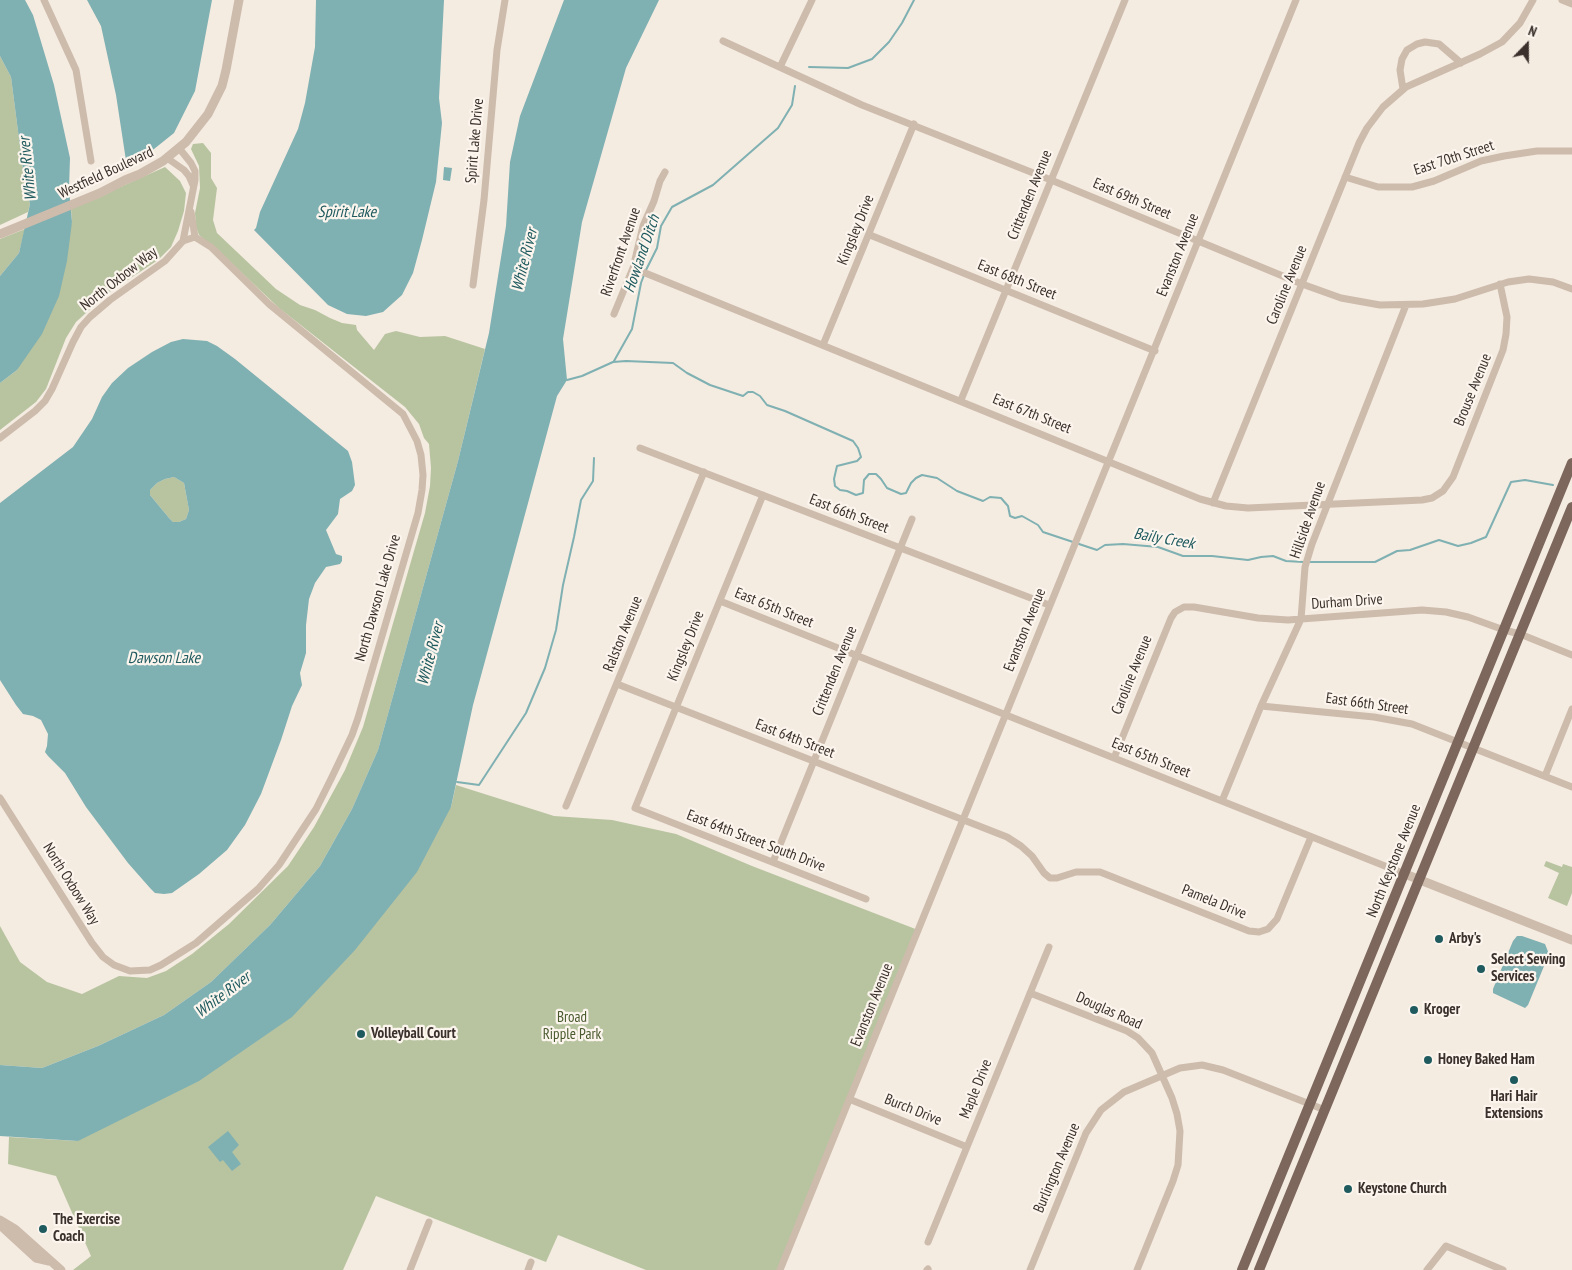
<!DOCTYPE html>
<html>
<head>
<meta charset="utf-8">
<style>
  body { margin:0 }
  #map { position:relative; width:1572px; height:1270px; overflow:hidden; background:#f4ebe1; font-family:"PT Sans Narrow",sans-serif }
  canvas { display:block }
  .north { position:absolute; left:1502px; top:20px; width:50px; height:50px; -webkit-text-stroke:4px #fbf5ee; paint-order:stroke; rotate:22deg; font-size:14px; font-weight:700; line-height:20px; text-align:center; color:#3b302b }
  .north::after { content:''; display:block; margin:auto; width:18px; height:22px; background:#3b302b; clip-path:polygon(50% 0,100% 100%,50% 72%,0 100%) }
</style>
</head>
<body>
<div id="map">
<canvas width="1572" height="1270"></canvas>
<div class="north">N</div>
</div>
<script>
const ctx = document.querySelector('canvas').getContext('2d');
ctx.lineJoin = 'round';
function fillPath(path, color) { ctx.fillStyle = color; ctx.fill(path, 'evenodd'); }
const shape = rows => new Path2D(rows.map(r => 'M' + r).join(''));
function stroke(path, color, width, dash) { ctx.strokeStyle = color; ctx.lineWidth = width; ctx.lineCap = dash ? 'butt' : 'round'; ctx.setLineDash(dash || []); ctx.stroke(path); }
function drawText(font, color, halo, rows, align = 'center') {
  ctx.font = font + ' "PT Sans Narrow",sans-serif'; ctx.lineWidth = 4.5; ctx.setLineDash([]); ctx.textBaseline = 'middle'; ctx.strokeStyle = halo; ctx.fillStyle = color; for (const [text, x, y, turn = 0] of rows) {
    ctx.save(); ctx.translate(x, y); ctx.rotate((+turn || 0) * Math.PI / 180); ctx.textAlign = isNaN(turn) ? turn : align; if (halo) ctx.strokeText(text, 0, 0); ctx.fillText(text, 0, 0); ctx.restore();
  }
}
const green = shape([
  [0,56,11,77,25,185,30,204,28,212,0,225],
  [203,143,211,153,211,178,217,188,213,220,217,233,276,289,300,305,315,310,330,318,342,323,356,325,357,330,374,350,385,334,396,331,420,337,445,336,485,349,458,461,378,750,352,809,320,866,270,925,211,982,164,1015,98,1046,42,1068,0,1065,0,926,20,962,47,982,82,994,119,976,147,978,166,971,192,954,229,924,288,866,314,827,345,770,363,727,425,513,430,486,431,468,429,444,424,438,419,424,405,407,279,308,224,256,199,235,196,227,195,213,200,188,199,166,191,149,193,144],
  [165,167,180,181,186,193,184,211,178,231,171,247,158,260,108,293,76,322,66,338,46,389,36,402,0,430,0,383,17,370,72,222,71,209],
  [25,229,19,253,0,276,0,239],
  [174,477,184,483,189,510,186,519,179,522,173,522,169,518,150,495,150,490,157,483,165,479],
  [456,785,554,816,612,820,676,834,752,866,918,930,780,1270,646,1270,558,1235,546,1262,376,1196,343,1270,73,1270,91,1256,56,1176,8,1164,9,1137,78,1141,451,807],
  [1546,861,1562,867,1563,864,1572,867,1572,893,1567,906,1548,898,1559,873,1544,866]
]);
const water = shape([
  [0,0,25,0,33,15,54,85,70,158,69,189,72,222,67,261,59,296,42,334,17,370,0,383,0,276,19,253,30,204,25,185,11,77,0,56],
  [87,0,212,0,195,91,174,133,144,157,127,167,116,95,101,26],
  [316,0,444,0,439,98,442,123,436,182,422,240,413,273,402,295,383,312,366,316,347,314,328,305,254,230,256,228,260,212,298,129,305,103,315,47],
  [564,0,659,0,626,68,582,222,563,339,567,380,557,396,521,529,473,705,451,807,417,872,355,950,292,1017,199,1081,78,1141,0,1136,0,1065,42,1068,98,1046,164,1015,211,982,270,925,320,866,352,809,378,750,458,461,489,333,506,226,510,162,520,116],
  [444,167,452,168,450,181,443,180],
  [183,339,207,341,217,346,235,359,348,451,352,462,355,485,352,491,340,499,338,514,326,530,336,554,342,556,342,561,340,564,326,567,315,583,309,599,306,625,306,653,300,673,302,685,292,706,281,740,261,794,245,825,227,850,199,874,172,893,164,894,155,893,150,888,128,863,86,807,65,773,48,756,45,752,47,746,48,734,41,720,33,716,23,714,16,705,0,680,0,503,73,447,92,419,102,397,112,383,128,368,152,352,171,342],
  [174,477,184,483,189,510,186,519,179,522,173,522,169,518,150,495,150,490,157,483,165,479],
  [1517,936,1522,936,1545,944,1549,954,1528,1005,1525,1008,1493,993,1493,989,1513,941],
  [228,1131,239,1145,232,1152,241,1164,232,1171,223,1160,220,1162,208,1147]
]);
const stream = shape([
  [809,67,848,68,872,59,889,42,902,23,914,0],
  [646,270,657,248,661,226,672,207,713,185,778,128,792,105,795,86],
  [614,361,632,329,641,283,644,275],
  [567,380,582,376,613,362,626,361,673,363,687,373,710,385,743,396,748,392,753,392,760,396,767,405,785,411,853,441,858,448,861,457,857,461,837,466,834,479,835,486,840,490,847,491,856,495,863,493,864,480,869,474,876,474,881,479,887,488,901,494,906,493,911,483,916,478,922,475,937,478,957,491,983,501,990,497,1001,498,1008,506,1010,516,1015,518,1022,516,1038,525,1043,532,1097,550,1105,545,1123,544,1158,547,1183,556,1212,556,1248,560,1261,557,1273,556,1286,561,1303,562],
  [1308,562,1375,562,1397,551,1410,550,1439,540,1458,546,1471,543,1486,537,1511,482,1525,480,1553,485],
  [457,782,479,785,526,713,545,668,556,630,563,585,574,537,581,500,593,481,594,458]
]);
const minor = shape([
  [44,0,76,70,91,161],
  [1562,0,1572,4],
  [723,41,862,105,1051,180,1302,284,1341,298,1380,305,1423,304,1455,299,1508,282,1529,279,1553,282,1572,289],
  [780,67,812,0],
  [1403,89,1400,70,1402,59,1407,50,1417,44,1425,42,1439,44,1461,63],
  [179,148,191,163,195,171,195,180,183,241],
  [167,158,184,170,189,176,193,185],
  [1345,177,1378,187,1412,187,1434,181,1481,161,1504,156,1537,151,1572,151],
  [191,212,195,237],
  [870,235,1155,351],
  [633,268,1200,499,1226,506,1248,508,1422,500,1432,498,1443,491,1453,477,1503,350,1506,334,1507,317,1500,284],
  [473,285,484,200,497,50,505,0],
  [614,314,633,268,643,226,654,201,660,181,665,172],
  [823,345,914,124],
  [961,400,1125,0],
  [0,438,35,411,45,401,52,389,73,342,81,327,90,317,110,300,165,261,183,241,195,237,211,247,269,304,403,414,417,441,421,455,423,475,422,490,418,513,358,718,352,735,331,779,316,809,279,865,258,889,196,943,161,965,150,970,130,971,114,965,103,957,92,943,0,798],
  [640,448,1049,605],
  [763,495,635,808,866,899],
  [1213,503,1359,143,1367,128,1383,107,1406,87,1480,54,1502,42,1520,23,1533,0],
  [720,601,1405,874],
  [617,684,1007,837,1021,846,1032,856,1044,873,1050,878,1057,878,1076,872,1100,872,1249,931,1259,932,1268,929,1277,919,1311,837],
  [1261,706,1374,717,1412,724,1572,787],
  [1114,758,1171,618,1175,612,1184,607,1194,607,1258,618,1288,620,1422,610,1446,612,1468,617,1504,630,1520,634,1572,655],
  [1545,776,1572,709],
  [1222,801,1261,706,1301,619,1305,567,1312,544,1406,305],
  [566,806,704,472],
  [773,862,912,519],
  [1030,993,1127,1031,1138,1038,1152,1053,1172,1098,1177,1114,1180,1131,1178,1165,1173,1181,1137,1270],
  [849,1099,967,1147],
  [928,1242,1049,947],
  [410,1270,429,1222],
  [528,1270,531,1262],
  [780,1270,1296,0],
  [927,1270,928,1269],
  [1030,1270,1086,1133,1101,1110,1124,1092,1180,1068,1202,1065,1223,1070,1325,1110],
  [1427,1270,1446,1246,1503,1270]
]);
const tertiary = shape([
  [0,234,100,193,125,180,140,174,163,161,186,142,208,114,222,86,226,70,239,0],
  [1405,874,1572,940],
  [0,1220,15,1229,61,1270],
  [0,1225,36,1258,49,1261]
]);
const primary = shape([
  [1242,1270,1572,463],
  [1259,1270,1572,507]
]);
const markers = [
  [1439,939,5,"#1f5a5e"],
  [1481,969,5,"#1f5a5e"],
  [1414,1010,5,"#1f5a5e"],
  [361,1034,5,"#1f5a5e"],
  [1428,1060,5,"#1f5a5e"],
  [1514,1080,5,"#1f5a5e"],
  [1348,1189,5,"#1f5a5e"],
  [43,1229,5,"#1f5a5e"]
];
const streetNames = [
  ["Spirit Lake Drive",475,141,-85],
  ["East 70th Street",1454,158,-18],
  ["Westfield Boulevard",106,173,-25],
  ["Crittenden Avenue",1030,195,-68],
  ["East 69th Street",1132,199,23],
  ["Kingsley Drive",856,230,-68],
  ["Riverfront Avenue",621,252,-71],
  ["Evanston Avenue",1178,255,-68],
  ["North Oxbow Way",119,279,-38],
  ["East 68th Street",1017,280,22],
  ["Caroline Avenue",1287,285,-68],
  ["Brouse Avenue",1473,390,-68],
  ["East 67th Street",1032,414,22],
  ["East 66th Street",849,514,21],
  ["Hillside Avenue",1308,520,-71],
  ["North Dawson Lake Drive",378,598,-74],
  ["Durham Drive",1347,602,-4],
  ["East 65th Street",774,608,22],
  ["Evanston Avenue",1025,630,-68],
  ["Ralston Avenue",623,634,-68],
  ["Kingsley Drive",686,646,-68],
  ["Crittenden Avenue",835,671,-68],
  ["Caroline Avenue",1132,675,-68],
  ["East 66th Street",1367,704,8],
  ["East 64th Street",795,739,21],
  ["East 65th Street",1151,758,22],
  ["East 64th Street South Drive",756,841,21],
  ["North Keystone Avenue",1394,861,-68],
  ["North Oxbow Way",71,884,58],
  ["Pamela Drive",1214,902,22],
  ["Evanston Avenue",872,1005,-68],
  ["Douglas Road",1109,1011,24],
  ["Maple Drive",976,1089,-68],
  ["Burch Drive",913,1110,22],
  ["Burlington Avenue",1057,1168,-67]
];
const poiNames = [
  ["Arby's",1449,939],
  ["Select Sewing",1491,960],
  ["Services",1491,977],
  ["Kroger",1424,1010],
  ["Volleyball Court",371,1034],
  ["Honey Baked Ham",1438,1060],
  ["Hari Hair",1514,1097,"center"],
  ["Extensions",1514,1114,"center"],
  ["Keystone Church",1358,1189],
  ["The Exercise",53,1220],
  ["Coach",53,1237]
];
const parkNames = [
  ["Broad",572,1018],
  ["Ripple Park",572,1035]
];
const waterNames = [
  ["White River",28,169,-96],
  ["Spirit Lake",347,212],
  ["Howland Ditch",642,254,-71],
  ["White River",525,260,-76],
  ["Baily Creek",1164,539,10],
  ["White River",431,654,-75],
  ["Dawson Lake",164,658],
  ["White River",223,995,-37]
];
fillPath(green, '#b8c4a0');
fillPath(water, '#7fb0b2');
stroke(stream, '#7fb0b2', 2);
stroke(minor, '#cdbbac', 7);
stroke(tertiary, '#cdbbac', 9);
stroke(primary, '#7d675c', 10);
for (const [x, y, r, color] of markers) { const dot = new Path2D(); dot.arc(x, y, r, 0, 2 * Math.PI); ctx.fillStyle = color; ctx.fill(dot); stroke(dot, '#fbf5ee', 2); }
drawText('15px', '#3b302b', '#fbf5ee', streetNames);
drawText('bold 15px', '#3b302b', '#fbf5ee', poiNames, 'left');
drawText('15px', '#4a5a2e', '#fbf5ee', parkNames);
drawText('italic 16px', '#1f5a5e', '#fbf5ee', waterNames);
</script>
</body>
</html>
